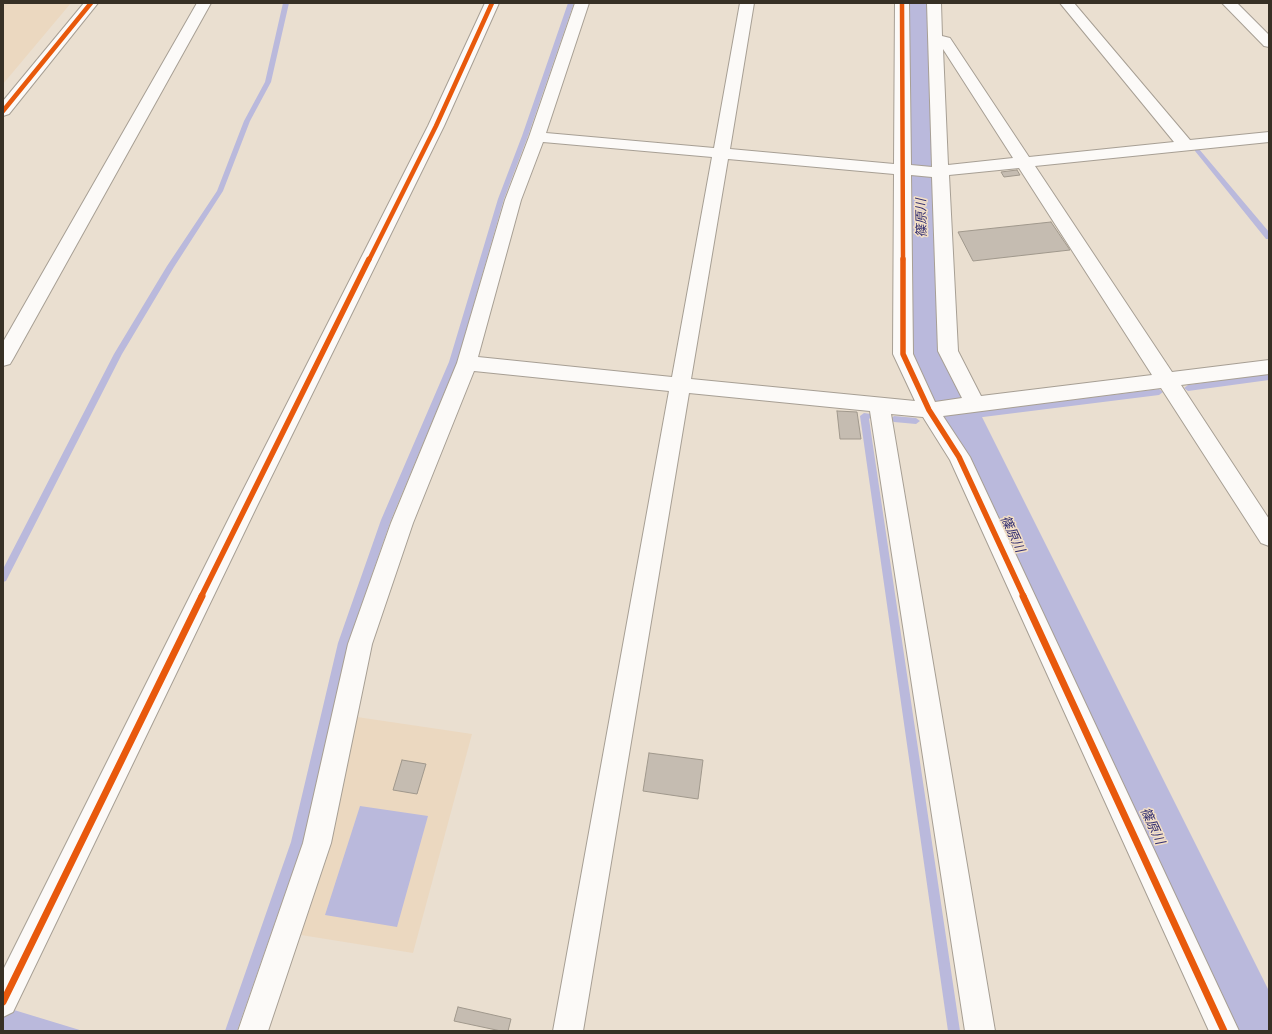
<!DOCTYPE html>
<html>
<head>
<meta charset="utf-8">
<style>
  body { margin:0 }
  #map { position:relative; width:1272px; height:1034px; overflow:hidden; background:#eadfd0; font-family:"Open Sans",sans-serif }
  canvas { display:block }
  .frame { position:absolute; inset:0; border:4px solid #373025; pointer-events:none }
</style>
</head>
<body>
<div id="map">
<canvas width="1272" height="1034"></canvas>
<div class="frame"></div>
</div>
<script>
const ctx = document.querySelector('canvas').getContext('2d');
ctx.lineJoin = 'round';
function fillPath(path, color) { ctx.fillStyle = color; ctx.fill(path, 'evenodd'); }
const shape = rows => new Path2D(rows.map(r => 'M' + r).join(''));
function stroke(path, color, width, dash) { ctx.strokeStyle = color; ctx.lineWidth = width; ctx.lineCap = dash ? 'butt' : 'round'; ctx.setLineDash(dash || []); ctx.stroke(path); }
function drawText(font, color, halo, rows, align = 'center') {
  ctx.font = font + ' "Open Sans","Noto Sans JP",sans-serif'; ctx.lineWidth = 3; ctx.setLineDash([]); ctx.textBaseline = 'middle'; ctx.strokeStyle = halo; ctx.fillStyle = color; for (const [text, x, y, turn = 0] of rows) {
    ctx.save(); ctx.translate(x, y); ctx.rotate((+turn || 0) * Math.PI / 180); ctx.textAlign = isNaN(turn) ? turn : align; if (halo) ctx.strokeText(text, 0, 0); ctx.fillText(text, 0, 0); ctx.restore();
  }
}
const built = shape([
  [3,3,71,3,3,84],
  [357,717,472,734,413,953,301,935,331,845]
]);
const water = shape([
  [360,806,428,816,397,927,325,915],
  [3,1007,14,1010,83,1031,3,1031]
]);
const stream = shape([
  [283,3,289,3,271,82,250,121,223,191,174,267,122,354,6,581,3,582,3,569,114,354,167,266,217,191,244,121,265,82,283,3],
  [568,3,574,3,528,136,504,199,457,362,391,520,348,643,303,842,237,1031,225,1031,291,842,338,643,381,520,449,362,498,199,522,136,568,3],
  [1197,148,1199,149,1269,232,1269,239,1266,239,1195,151,1195,149,1197,148],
  [1269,374,1269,380,1188,391,1184,388,1188,385,1269,374],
  [1159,389,1163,392,1159,395,943,422,939,419,943,416,1159,389],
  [864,413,871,414,872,416,869,419,960,1031,948,1031,860,416,864,413],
  [894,416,916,418,920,421,916,424,894,422,890,419,894,416]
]);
const river = shape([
  [900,3,934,3,949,351,1269,991,1269,1031,1210,1031,901,351,900,3]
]);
const building = shape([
  [1017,170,1020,175,1004,177,1001,172,1017,170],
  [1051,222,1070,250,973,261,958,232,1051,222],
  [837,411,857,412,861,439,840,439,837,411],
  [649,753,703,760,698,799,643,791,649,753],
  [402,760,426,764,417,794,393,790,402,760],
  [458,1007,511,1019,508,1031,501,1031,454,1021,458,1007]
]);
const minor = shape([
  [197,3,211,3,13,359,10,364,3,366,3,342,197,3],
  [485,3,499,3,444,126,257,506,13,1012,3,1017,3,970,235,506,428,126,485,3],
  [575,3,589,3,546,133,714,148,740,3,754,3,730,149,894,164,895,3,909,3,911,165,932,167,927,3,941,3,942,36,950,38,1029,157,1174,142,1060,3,1074,3,1190,140,1269,132,1269,142,1035,166,1172,372,1269,360,1269,374,1181,385,1269,519,1269,546,1261,543,1161,388,943,416,970,457,1239,1031,1209,1031,950,460,923,417,891,414,995,1031,965,1031,870,411,689,393,583,1031,553,1031,669,391,474,371,413,523,372,644,331,843,268,1031,238,1031,303,843,348,644,391,523,457,363,505,200,529,137,575,3],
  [943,49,1013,158,948,165,943,49],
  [543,142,712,157,672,377,478,357,521,200,543,142],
  [728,159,894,174,893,354,915,401,691,379,728,159],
  [1019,168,1152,375,981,396,958,351,949,175,1019,168],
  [911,175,932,177,938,351,962,398,935,402,913,354,911,175],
  [1222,3,1237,3,1269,35,1269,47,1264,46,1222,3]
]);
const tertiary = shape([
  [84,3,98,3,9,114,3,116,3,101,84,3]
]);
const cyclewayFar2 = shape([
  [902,3,903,260],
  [3,111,91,3],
  [369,260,436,126,492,3]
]);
const cyclewayFar1 = shape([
  [903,259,903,354,929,410,959,457,1024,597],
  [201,597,369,259]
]);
const cycleway = shape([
  [1023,596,1224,1031],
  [3,1002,202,596]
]);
const waterNames = [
  ["篠原川",922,218,-91],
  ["篠原川",1012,534,65],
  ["篠原川",1152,826,65]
];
fillPath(built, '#ebd8c0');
fillPath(water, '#bab9dc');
fillPath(stream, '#bab9dc');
fillPath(river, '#bab9dc');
fillPath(building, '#c5bcb1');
stroke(building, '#a0988c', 1);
stroke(minor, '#a79f94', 2);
stroke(tertiary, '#a79f94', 2);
fillPath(minor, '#fcfaf8');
fillPath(tertiary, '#fcfaf8');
stroke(cyclewayFar2, '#e8590c', 4.5);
stroke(cyclewayFar1, '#e8590c', 5.5);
stroke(cycleway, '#e8590c', 7);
drawText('italic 13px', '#343072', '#f4e0c6', waterNames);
</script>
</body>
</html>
